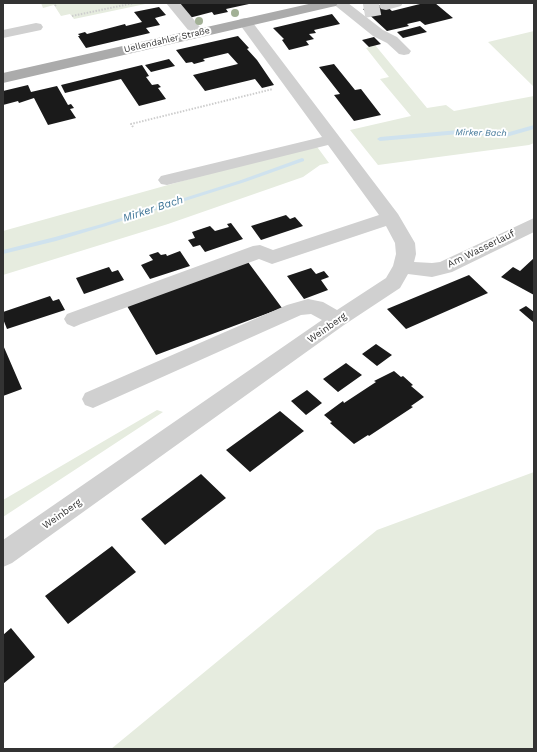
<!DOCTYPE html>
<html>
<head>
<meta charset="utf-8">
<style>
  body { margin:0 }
  #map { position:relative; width:537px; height:752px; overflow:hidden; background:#fff; font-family:"Work Sans",sans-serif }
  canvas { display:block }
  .frame { position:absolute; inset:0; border:4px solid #333; pointer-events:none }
</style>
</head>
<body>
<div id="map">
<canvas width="537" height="752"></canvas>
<div class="frame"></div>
</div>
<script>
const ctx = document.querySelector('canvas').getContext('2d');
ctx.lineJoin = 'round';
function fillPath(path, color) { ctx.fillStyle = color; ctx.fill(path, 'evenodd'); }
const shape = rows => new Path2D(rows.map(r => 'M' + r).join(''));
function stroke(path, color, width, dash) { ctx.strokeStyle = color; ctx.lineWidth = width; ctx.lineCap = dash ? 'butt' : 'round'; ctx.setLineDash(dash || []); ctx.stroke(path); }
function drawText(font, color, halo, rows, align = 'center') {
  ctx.font = font + ' "Work Sans",sans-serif'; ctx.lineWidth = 4; ctx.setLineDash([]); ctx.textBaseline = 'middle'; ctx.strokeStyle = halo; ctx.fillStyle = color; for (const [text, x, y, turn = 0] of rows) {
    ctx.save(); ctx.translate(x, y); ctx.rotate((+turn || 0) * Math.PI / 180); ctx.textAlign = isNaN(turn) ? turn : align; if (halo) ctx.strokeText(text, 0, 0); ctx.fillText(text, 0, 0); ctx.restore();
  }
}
const green = shape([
  [41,3,150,3,74,19,70,14,61,16,54,5,43,8],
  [534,31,534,87,488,42],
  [375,45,427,108,446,105,454,111,534,96,534,143,529,145,378,165,350,130,411,116,380,79,389,77,366,48],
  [315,144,329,163,320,165,303,177,168,224,3,275,3,231],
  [157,410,163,412,3,517,3,500],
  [534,472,534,749,111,749,377,530]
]);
const stream = shape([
  [534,125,534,129,506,137,459,134,380,141,377,139,380,137,459,130,506,133,534,125],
  [302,158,304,159,304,161,245,182,106,226,56,241,3,254,3,250,55,237,102,224,241,180,302,158]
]);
const building = shape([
  [177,3,248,3,249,4,226,9,228,12,214,15,212,12,189,18],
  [424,3,435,3,453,18,425,25,420,21,407,24,409,26,387,31,363,9,384,4,392,11],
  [159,7,166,15,155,18,160,25,146,28,150,33,86,48,78,36,80,36,78,34,85,32,87,34,125,24,126,26,142,22,134,12],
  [332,14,340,24,314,30,316,33,309,34,314,39,306,41,309,45,289,50,282,40,284,39,273,28],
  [420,26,427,32,403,38,397,32],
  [238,36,249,48,247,49,257,60,274,85,262,88,255,79,205,91,193,75,238,64,228,53,203,59,205,61,194,64,192,62,186,63,176,50],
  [374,37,381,44,369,47,362,40],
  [169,59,175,66,151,72,145,65],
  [334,64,355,90,361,89,381,115,354,121,334,95,340,94,319,67],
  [142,65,149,76,146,77,152,85,158,84,161,87,158,88,166,99,139,106,121,79,65,93,61,85],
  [28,85,31,92,57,86,68,105,71,104,74,108,70,109,76,118,48,125,34,98,19,103,18,101,3,105,3,91],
  [286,215,290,219,295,217,303,226,261,240,251,226],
  [231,223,243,239,205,252,200,245,193,247,188,240,195,238,192,232,210,226,215,231,229,227,227,224],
  [180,251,190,266,150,279,141,265,153,260,149,255,158,252,161,255,166,254,167,256],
  [534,258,534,295,501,277,513,267,520,271],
  [248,262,282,308,156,355,127,306],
  [109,267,112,272,118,270,124,280,84,294,76,278],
  [311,268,316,274,324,271,329,277,321,280,328,290,304,299,287,276],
  [469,275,488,293,406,329,387,309],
  [50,296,53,301,59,299,65,310,7,329,3,319,3,312],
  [526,306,534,312,533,322,519,310],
  [376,344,392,355,377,366,362,354],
  [3,345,22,389,3,396],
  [346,363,362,375,338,392,323,379],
  [394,371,401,377,403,376,413,385,411,386,424,397,411,406,413,407,369,436,368,435,354,444,330,423,332,422,324,415,343,401,344,403,376,382,374,381],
  [307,390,322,403,306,415,291,401],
  [280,411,304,431,250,472,226,450],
  [201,474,226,498,165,545,141,519],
  [112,546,136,572,68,624,45,596],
  [11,628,35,657,3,684,3,635]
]);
const minorTunnel = shape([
  [364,10,386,6]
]);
const path = shape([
  [55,6,57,3],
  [72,16,134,3],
  [133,127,131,124,273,89]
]);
const minor = shape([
  [166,3,180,3,205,33,203,36,198,37,193,36,166,3],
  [332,3,348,3,383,30,397,37,411,51,409,54,404,55,399,54,387,43,373,36,332,3],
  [381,3,403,3,401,6,386,10,381,9,379,6,381,3],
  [245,18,250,19,398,214,415,243,416,254,414,262,432,263,440,262,534,218,534,232,452,272,432,277,408,274,400,288,344,325,12,563,3,567,3,540,322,320,311,314,301,315,93,408,85,405,82,399,85,393,287,305,308,299,323,302,337,310,386,278,393,266,396,254,395,243,386,226,272,264,259,259,81,324,74,327,67,324,64,319,67,314,253,246,260,245,273,250,379,215,328,145,167,185,161,184,158,180,161,176,322,137,238,22,240,19,245,18],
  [36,23,41,24,43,27,41,30,3,38,3,30,36,23]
]);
const major = shape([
  [313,3,338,3,336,6,331,7,3,83,3,73,313,3]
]);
const trees = [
  [235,13],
  [199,21]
];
const farStreetnames = [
  ["Uellendahler Straße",167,40,-13]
];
const farWaternames = [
  ["Mirker Bach",481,133,1]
];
const streetNames = [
  ["Am Wasserlauf",481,249,-26],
  ["Weinberg",327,328,-35],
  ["Weinberg",62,514,-35]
];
const waterNames = [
  ["Mirker Bach",153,209,-18]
];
fillPath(green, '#e6ecdf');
fillPath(stream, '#cfe2ee');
fillPath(building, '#1a1a1a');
stroke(minorTunnel, '#d6d6d6', 16, [16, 8]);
stroke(path, '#cdcdcd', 2, [1.5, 1.5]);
fillPath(minor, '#d0d0d0');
fillPath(major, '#ababab');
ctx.fillStyle = '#a2b095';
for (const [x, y] of trees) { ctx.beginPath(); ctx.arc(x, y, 4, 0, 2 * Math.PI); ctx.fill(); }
drawText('9px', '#333', '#fff', farStreetnames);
drawText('italic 9px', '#3f7597', '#fff', farWaternames);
drawText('10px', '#333', '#fff', streetNames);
drawText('italic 11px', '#3f7597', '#fff', waterNames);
</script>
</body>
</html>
